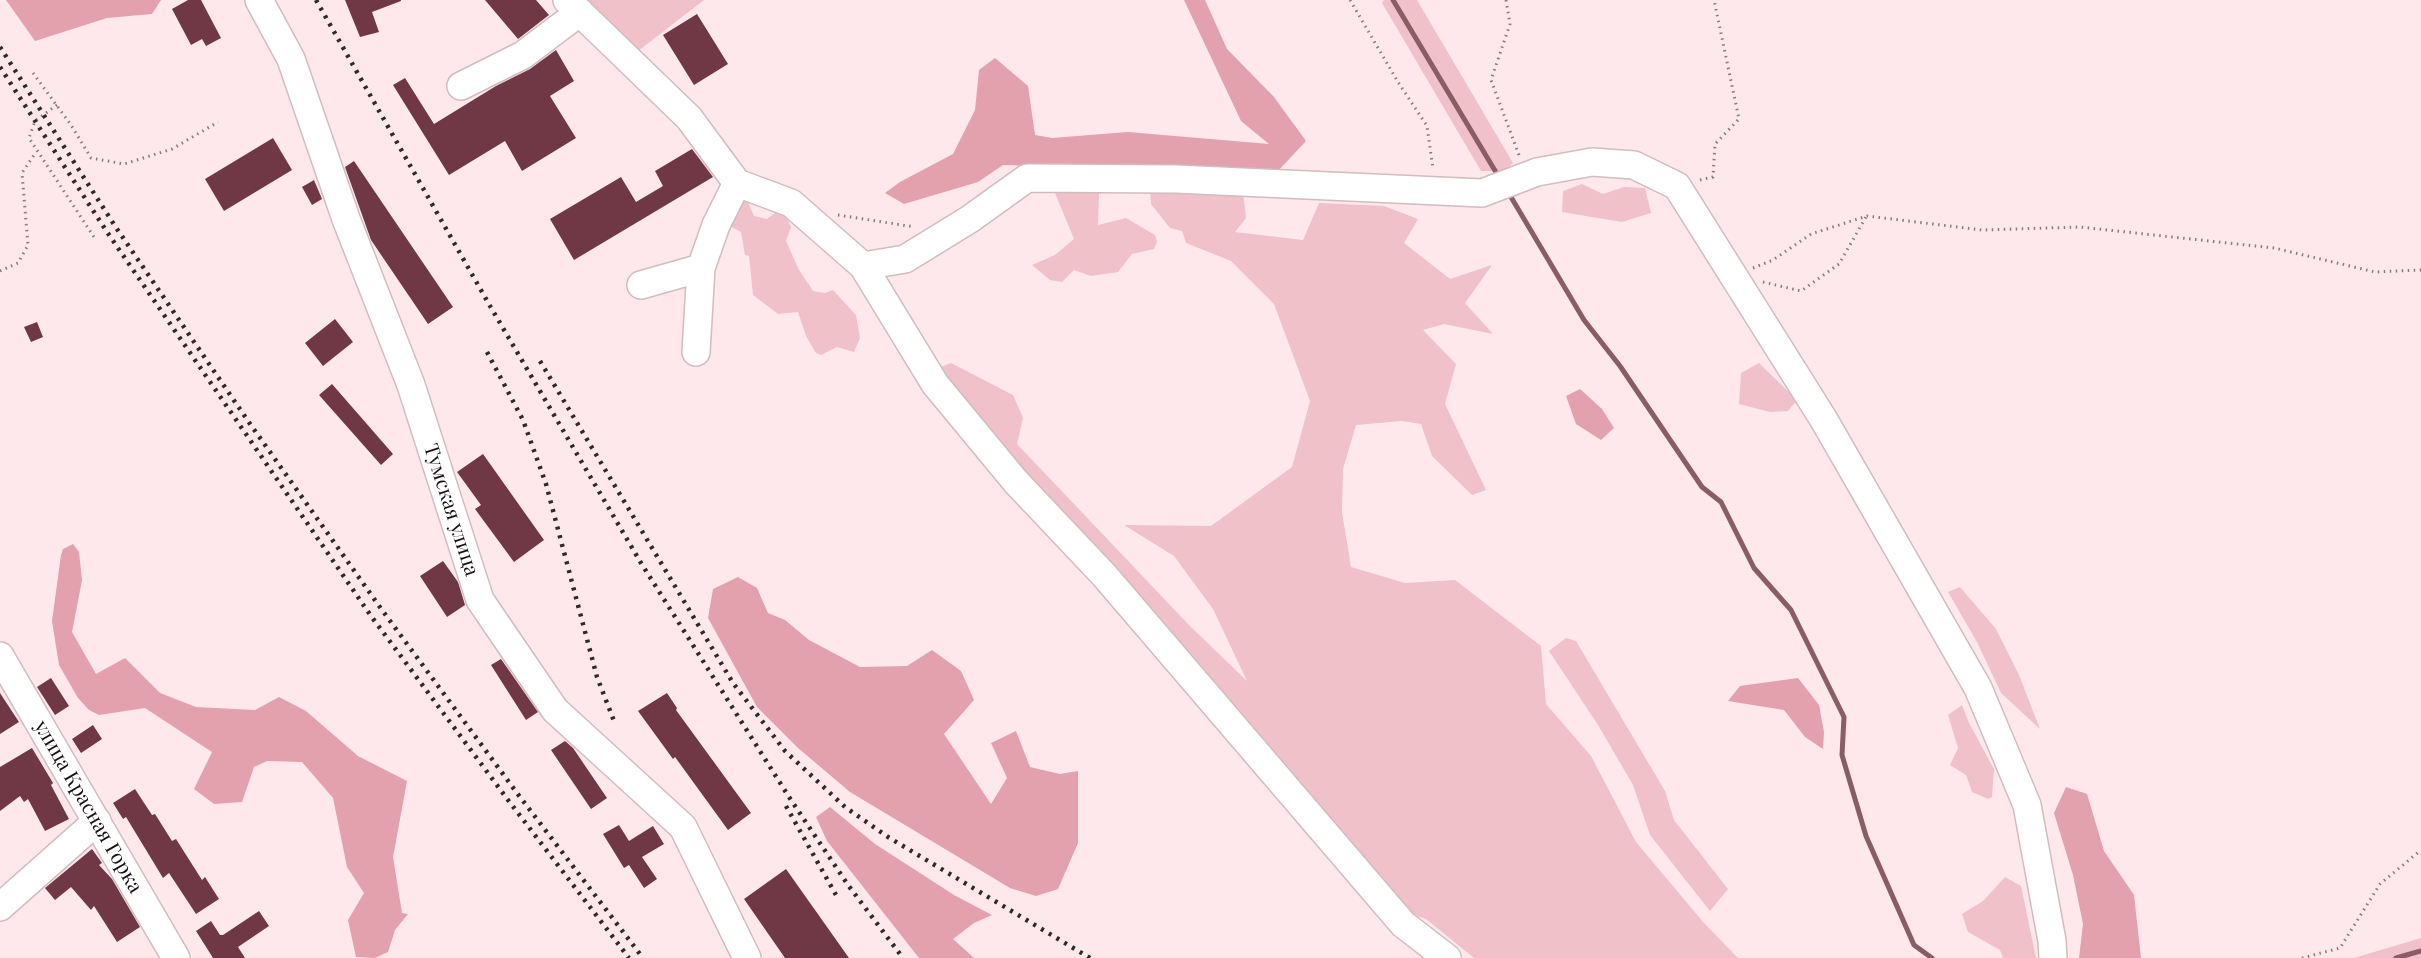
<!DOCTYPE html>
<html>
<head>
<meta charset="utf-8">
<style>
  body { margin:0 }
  canvas { display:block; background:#fee8ec }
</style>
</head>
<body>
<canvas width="2421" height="958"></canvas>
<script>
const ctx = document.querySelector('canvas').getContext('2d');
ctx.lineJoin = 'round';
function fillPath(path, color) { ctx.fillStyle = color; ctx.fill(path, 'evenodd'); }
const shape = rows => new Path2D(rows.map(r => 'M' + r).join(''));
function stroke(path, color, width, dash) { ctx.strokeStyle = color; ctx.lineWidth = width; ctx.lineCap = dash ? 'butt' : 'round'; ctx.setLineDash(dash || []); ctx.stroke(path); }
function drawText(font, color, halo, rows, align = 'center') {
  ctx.font = font + ' "Playfair Display",serif'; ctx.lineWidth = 6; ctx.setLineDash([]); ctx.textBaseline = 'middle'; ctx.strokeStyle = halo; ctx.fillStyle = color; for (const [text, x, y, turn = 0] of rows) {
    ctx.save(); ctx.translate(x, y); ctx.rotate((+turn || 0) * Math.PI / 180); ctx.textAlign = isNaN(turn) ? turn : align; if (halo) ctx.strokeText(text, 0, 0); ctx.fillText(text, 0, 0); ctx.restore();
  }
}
const green = shape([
  [582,0,704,0,638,51],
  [1384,0,1417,0,1513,163,1505,171,1481,171,1382,3],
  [1091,182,1099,194,1098,225,1126,218,1155,235,1157,242,1154,249,1132,254,1118,272,1091,276,1074,270,1062,282,1050,280,1032,265,1055,255,1074,239,1055,193,1058,188],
  [1582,184,1603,194,1624,187,1645,188,1651,213,1622,222,1562,212,1563,191],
  [1153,187,1183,194,1241,190,1243,193,1246,218,1235,232,1303,240,1319,203,1384,206,1418,219,1404,243,1450,279,1492,265,1465,303,1493,334,1444,324,1423,330,1456,364,1445,404,1486,490,1472,495,1432,456,1421,424,1402,421,1356,425,1343,469,1342,512,1351,567,1405,583,1455,580,1541,646,1546,704,1591,756,1636,842,1704,923,1738,958,1474,958,1426,919,1404,911,1214,681,1002,445,938,368,951,363,1013,395,1023,418,1017,444,1189,625,1247,681,1213,609,1174,556,1124,525,1211,526,1292,467,1310,401,1274,304,1231,261,1186,243,1182,231,1170,228,1151,204,1150,188],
  [737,198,747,200,754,216,767,219,782,208,791,227,786,241,799,270,813,291,825,293,833,290,856,315,860,338,854,352,837,347,821,355,816,353,806,336,798,312,778,314,753,295,749,256,745,255,741,232,724,223],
  [1759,363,1797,400,1788,411,1770,412,1739,404,1741,373],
  [1960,587,1996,629,2019,675,2040,729,2001,693,1977,642,1948,592],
  [1566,638,1576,641,1665,791,1674,820,1728,889,1710,911,1650,835,1633,785,1598,725,1549,651],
  [1962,705,1969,723,1994,769,1992,797,1988,799,1972,792,1966,775,1950,765,1958,748,1948,715],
  [2005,877,2021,886,2036,958,2003,958,2000,950,1968,932,1962,914,1983,901],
  [2421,938,2421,958,2354,958]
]);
const forest = shape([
  [6,0,161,0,152,14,107,18,35,41],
  [1184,0,1205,0,1227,49,1274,97,1306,141,1277,172,1003,165,978,182,904,204,885,193,900,182,953,154,975,110,979,70,995,58,1028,86,1035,135,1052,138,1128,132,1269,144,1241,121],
  [1580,389,1602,409,1614,428,1601,440,1576,424,1566,396],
  [73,544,79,552,82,580,72,632,96,674,125,658,160,693,196,707,255,710,279,697,306,711,358,756,407,781,393,857,402,913,408,914,395,930,388,952,375,958,356,957,348,920,364,893,347,867,333,798,302,762,267,761,254,767,242,802,214,804,194,789,212,752,145,708,99,715,89,710,78,698,59,665,52,621,61,555,63,549],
  [738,577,757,588,768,613,785,620,809,640,860,667,907,666,932,650,961,671,974,700,944,734,991,804,1007,778,991,743,1016,731,1030,767,1060,774,1078,771,1078,843,1058,889,1036,896,1010,888,850,792,798,748,757,707,708,618,713,589],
  [1798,678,1819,705,1824,732,1823,749,1805,737,1784,710,1728,701,1740,686],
  [2066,787,2087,794,2104,851,2134,895,2141,958,2079,958,2083,924,2073,875,2054,813],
  [830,807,875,844,954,895,992,915,974,923,953,939,974,958,919,958,827,841,816,817]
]);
const stream = shape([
  [1393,0,1500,179],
  [1508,192,1584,320,1620,366,1702,487,1721,502,1754,568,1791,610,1844,717,1842,755,1866,836,1914,945,1932,958],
  [2396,958,2421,951]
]);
const building = shape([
  [188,0,201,0,221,38,206,46,202,39,191,45,172,9],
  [345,0,401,0,401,1,372,12,379,32,360,37],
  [485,0,536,0,549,15,518,39],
  [697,14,728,64,694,85,663,35],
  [556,50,574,81,550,96,576,138,522,171,505,141,449,175,393,85,405,78,434,124,496,86,530,69],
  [273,138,292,170,224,211,205,179],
  [692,149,713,177,574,260,550,219,621,177,636,202,663,186,655,171],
  [354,161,453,307,428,324,371,240,345,167],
  [314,180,322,199,312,205,302,187],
  [335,319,353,342,323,366,305,343],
  [37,322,43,337,31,342,24,327],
  [332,384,393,454,381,465,319,395],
  [483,454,544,540,514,562,475,509,481,505,457,472],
  [443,561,458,582,465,605,447,617,420,576],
  [501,659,538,712,526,720,491,665],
  [51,678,69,706,55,715,37,687],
  [0,693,19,722,0,734],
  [667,693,677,708,676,710,751,813,728,830,675,757,673,759,638,711],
  [93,725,102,739,81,753,72,739],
  [565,741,573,748,607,798,591,809,551,750],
  [32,748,53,783,51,785,69,819,45,831,28,799,24,802,20,796,0,811,0,767],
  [135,789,152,815,155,814,172,841,176,839,202,880,205,877,219,899,196,914,169,873,163,878,126,817,123,819,113,803],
  [619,825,629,841,653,826,664,844,642,857,657,879,644,888,629,865,624,868,603,834],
  [92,849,102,863,99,865,112,879,140,927,117,942,94,906,91,910,71,887,55,900,45,888],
  [786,869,849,958,785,958,744,899],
  [259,911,269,926,238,947,245,958,213,958,196,931,211,921,220,935,223,935]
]);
const path = shape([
  [1350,0,1398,82,1427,126,1433,169],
  [1506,0,1510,24,1491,80,1519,155],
  [33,73,71,125,91,158,124,164,172,149,218,122],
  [57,105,35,121,29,138,94,237],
  [1700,180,1713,177,1715,144,1739,119,1714,0],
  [838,215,915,227],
  [1753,268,1773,260,1811,234,1867,216,1982,230,2080,227,2274,248,2375,272,2421,270],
  [0,271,18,263,28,245,22,173,36,152],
  [1763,282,1801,291,1839,264,1866,217],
  [2302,958,2340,948,2380,884,2421,850]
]);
const minor = shape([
  [259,0,291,59,346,219,411,385,480,600,555,710,683,827,747,958],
  [567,0,689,118,737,183,791,203,863,266,935,384,1016,482,1104,575,1403,924,1447,958],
  [461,86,523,55,580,12],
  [863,266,905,259,970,219,1027,178,1176,179,1482,193,1537,172,1592,162,1634,165,1677,186,1824,420,1978,688,2027,805,2052,941,2053,958],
  [641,285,701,268,716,225,737,183],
  [696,352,701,268],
  [0,656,176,958],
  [0,907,97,821]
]);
const rail = shape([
  [316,0,490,306,641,563,789,797,848,885,903,958],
  [0,47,115,226,248,421,382,610,517,793,643,958],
  [0,67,107,232,371,616,508,800,629,958],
  [487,352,523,420,546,484,597,677,614,721],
  [540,361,733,683,785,751,845,807,888,837,1090,958],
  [786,806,836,895]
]);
const streetNames = [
  ["Тумская улица",451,510,72],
  ["улица Красная Горка",88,807,60]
];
fillPath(green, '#f0c1c9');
fillPath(forest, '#e3a0ad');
stroke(stream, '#8a5c66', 5);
fillPath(building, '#703745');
stroke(minor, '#d1bcbf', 30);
stroke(path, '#897a7d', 3, [1.5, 4.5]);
stroke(minor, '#fff', 27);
stroke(rail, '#31282a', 4.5, [3, 6]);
drawText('20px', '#171011', '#fff', streetNames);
</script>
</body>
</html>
